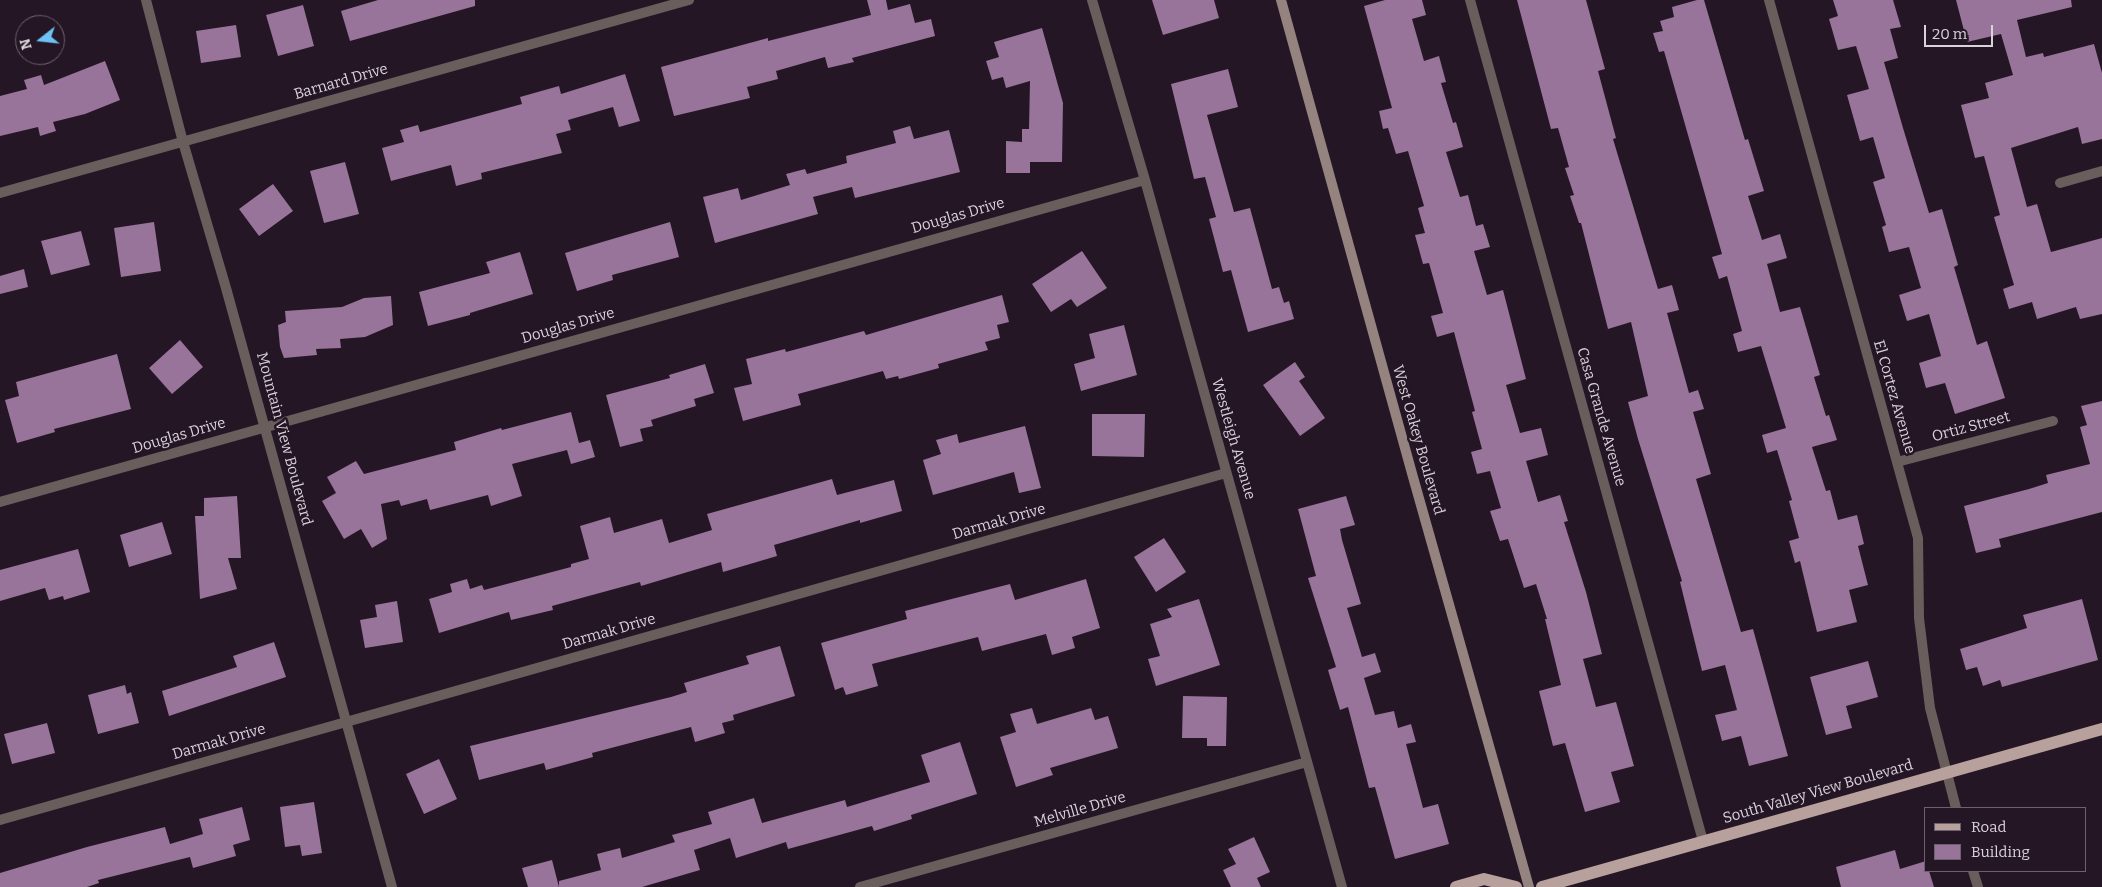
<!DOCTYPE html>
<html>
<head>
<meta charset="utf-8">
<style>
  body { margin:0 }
  #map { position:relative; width:2102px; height:887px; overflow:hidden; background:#241625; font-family:Bitter,serif }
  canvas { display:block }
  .legend { position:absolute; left:1924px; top:807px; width:162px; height:65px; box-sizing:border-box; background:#241625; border:1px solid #6d616d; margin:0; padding:6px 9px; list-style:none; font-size:15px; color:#dad1da }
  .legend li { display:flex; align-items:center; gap:10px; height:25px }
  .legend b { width:25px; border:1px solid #6d616d }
  .north { position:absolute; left:15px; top:15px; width:50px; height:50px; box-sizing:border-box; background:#241625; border:1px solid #6d616d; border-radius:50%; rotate:254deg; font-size:14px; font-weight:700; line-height:20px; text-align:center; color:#dad1da }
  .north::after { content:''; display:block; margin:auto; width:18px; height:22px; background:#6dc2f3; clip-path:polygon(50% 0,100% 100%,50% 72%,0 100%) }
  .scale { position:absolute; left:1924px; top:25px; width:69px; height:22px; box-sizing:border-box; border:2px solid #dad1da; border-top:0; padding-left:6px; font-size:15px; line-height:18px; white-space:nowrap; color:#dad1da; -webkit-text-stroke:4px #241625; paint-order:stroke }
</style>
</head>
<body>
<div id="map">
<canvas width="2102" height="887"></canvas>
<ul class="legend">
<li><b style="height:6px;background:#b8a09c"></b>Road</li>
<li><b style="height:14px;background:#98739a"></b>Building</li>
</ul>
<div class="north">N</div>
<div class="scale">20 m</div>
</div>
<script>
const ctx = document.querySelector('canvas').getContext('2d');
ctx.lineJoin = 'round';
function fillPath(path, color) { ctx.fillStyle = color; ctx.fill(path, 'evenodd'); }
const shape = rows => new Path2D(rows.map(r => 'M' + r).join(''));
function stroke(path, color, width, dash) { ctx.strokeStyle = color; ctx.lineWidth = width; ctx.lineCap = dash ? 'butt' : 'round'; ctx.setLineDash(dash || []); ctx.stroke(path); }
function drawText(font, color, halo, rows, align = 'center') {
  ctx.font = font + ' Bitter,serif'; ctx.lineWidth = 5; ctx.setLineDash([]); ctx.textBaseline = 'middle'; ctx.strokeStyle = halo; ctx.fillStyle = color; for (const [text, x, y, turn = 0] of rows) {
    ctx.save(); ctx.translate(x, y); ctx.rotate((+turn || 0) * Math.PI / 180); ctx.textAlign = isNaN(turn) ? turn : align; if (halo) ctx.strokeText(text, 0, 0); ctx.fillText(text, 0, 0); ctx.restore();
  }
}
const building = shape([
  [378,0,475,0,475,6,350,41,341,11],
  [867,0,886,0,888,10,910,4,915,23,931,19,935,36,852,58,854,62,828,68,825,57,776,71,778,79,747,87,750,98,674,116,661,67,768,38,768,41,871,15],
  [1152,0,1214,0,1219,18,1163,35],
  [1385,0,1422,0,1426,15,1412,19,1424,61,1439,56,1446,82,1441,83,1453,123,1456,122,1463,147,1446,152,1460,197,1468,195,1476,226,1483,224,1490,247,1474,251,1487,295,1503,290,1526,379,1506,385,1520,433,1541,428,1548,455,1526,461,1538,502,1560,495,1568,521,1564,522,1586,592,1602,654,1583,659,1596,707,1616,702,1634,766,1611,772,1620,802,1585,812,1565,743,1553,746,1539,691,1561,685,1545,619,1547,619,1536,584,1524,588,1508,539,1500,541,1490,511,1501,508,1490,471,1477,474,1471,452,1482,449,1472,412,1475,411,1454,332,1437,337,1431,316,1443,313,1429,263,1423,264,1415,235,1425,233,1418,208,1424,206,1408,151,1396,154,1388,128,1383,129,1379,111,1392,108,1364,6],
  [1517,0,1586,0,1605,69,1598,71,1616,138,1613,139,1658,289,1672,285,1679,310,1667,313,1689,393,1698,390,1704,409,1693,412,1711,474,1696,479,1741,632,1753,629,1788,756,1749,766,1741,736,1722,741,1715,715,1737,710,1725,665,1702,671,1680,582,1682,581,1638,439,1628,402,1648,396,1631,322,1608,329,1581,223,1579,223,1570,196,1574,195,1565,168,1569,167,1558,128,1551,129],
  [1697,0,1704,0,1745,140,1748,139,1764,191,1748,196,1762,240,1780,234,1787,258,1767,264,1780,312,1800,307,1820,375,1814,377,1826,416,1829,415,1837,440,1812,447,1826,491,1830,490,1838,520,1857,515,1864,544,1858,546,1868,585,1849,590,1857,622,1817,632,1800,561,1795,563,1789,541,1799,538,1789,501,1792,500,1777,450,1767,453,1762,435,1786,428,1761,346,1738,352,1733,334,1742,331,1727,276,1719,279,1712,257,1722,254,1664,51,1659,52,1653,33,1663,31,1660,21,1674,17,1672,7],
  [1833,0,1893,0,1901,27,1890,29,1898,58,1884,62,1903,128,1929,213,1942,209,1958,265,1954,267,1977,345,1987,341,2005,398,1955,414,1945,383,1926,388,1919,363,1941,356,1929,314,1907,321,1899,295,1921,288,1909,247,1889,252,1882,227,1886,225,1873,182,1885,178,1873,137,1860,141,1847,95,1869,89,1856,46,1838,50,1829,19,1838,16],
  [1956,0,2071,0,2072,7,2017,20,2026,57,2043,53,2044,57,2094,44,2102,73,2102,139,2082,144,2078,127,2011,148,2027,207,2037,204,2051,252,2102,238,2102,314,2080,319,2076,307,2037,319,2032,302,2009,309,2003,289,2014,285,1994,217,2000,215,1984,156,1975,158,1961,105,1989,98,1985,83,2013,75,2001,34,1967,42],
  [303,5,314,46,278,56,266,15],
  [236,25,241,57,201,63,196,31],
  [1042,28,1063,103,1062,162,1030,162,1030,173,1006,173,1006,141,1022,142,1022,129,1029,129,1030,81,1006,88,1003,77,992,80,986,61,999,57,994,42],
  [105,61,120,100,85,114,53,122,56,131,40,136,38,127,0,136,0,96,27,89,24,80,41,75,44,85],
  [1228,69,1238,107,1207,115,1234,212,1250,208,1272,289,1279,287,1284,303,1289,301,1294,319,1248,332,1231,270,1223,272,1209,219,1216,217,1205,177,1194,179,1171,84],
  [625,74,640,121,619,127,613,107,568,120,571,130,556,134,562,153,481,173,482,179,456,186,451,165,391,181,382,148,404,142,400,130,418,125,420,132,522,104,520,97,559,86,561,94],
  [910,126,914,139,949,130,960,172,855,198,852,187,813,197,818,214,715,243,703,197,738,188,741,200,790,185,786,174,805,169,807,174,847,163,846,156,896,143,893,131],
  [345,162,359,214,324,223,310,171],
  [273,184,293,211,259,236,239,209],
  [154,222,161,271,121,277,114,228],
  [670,222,679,257,612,275,613,280,577,291,565,253],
  [81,231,90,265,51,275,41,241],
  [1082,251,1107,288,1077,307,1071,299,1051,312,1032,284],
  [520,252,533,294,470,313,470,315,428,326,419,292,490,273,486,262],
  [24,269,28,287,0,294,0,276],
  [1002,295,1009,322,997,325,1000,338,985,342,988,350,938,364,939,368,899,379,898,376,886,379,883,371,798,394,801,405,743,421,734,388,752,384,746,359,785,349,786,352,864,331,866,335],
  [391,296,393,325,365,337,340,339,341,348,316,349,317,355,284,358,280,347,278,325,286,322,285,311,342,307,364,298],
  [1124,325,1137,375,1081,391,1074,364,1095,358,1089,334],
  [180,340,203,367,172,394,149,368],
  [117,354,131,409,54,429,55,432,17,443,5,400,19,396,16,382],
  [1295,362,1305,377,1299,381,1325,418,1300,436,1263,385],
  [705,364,714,393,694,399,696,406,651,420,653,426,640,429,643,441,620,447,606,395,670,378,669,375],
  [2102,401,2102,512,1999,539,2001,547,1976,553,1964,506,2029,489,2048,483,2046,475,2090,464,2080,427,2087,425,2081,406],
  [571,412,579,443,590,440,595,457,571,464,567,450,512,464,522,496,491,506,488,495,430,510,427,499,401,506,399,500,381,504,387,539,372,548,361,529,344,539,322,501,336,493,327,477,356,461,364,474,456,450,454,442,501,428,502,430],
  [1092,414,1145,414,1144,457,1092,456],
  [1025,426,1041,488,1019,493,1014,472,933,495,923,460,941,454,936,440,957,434,959,443],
  [832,479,837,495,894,480,902,511,860,523,860,520,774,545,777,556,723,572,721,562,641,586,640,582,552,606,553,610,511,620,509,612,439,633,429,599,452,592,450,584,467,579,470,589,482,585,484,590,571,567,571,564,589,559,580,526,610,517,614,533,662,519,669,543,712,530,707,514],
  [237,496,241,558,228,558,237,589,200,599,195,516,204,516,204,498],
  [1346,496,1355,525,1340,529,1342,540,1361,604,1347,608,1362,657,1375,653,1381,672,1364,678,1375,715,1394,711,1398,728,1411,724,1416,742,1406,744,1423,808,1438,804,1449,844,1395,859,1375,787,1369,788,1348,707,1340,710,1328,670,1336,667,1308,578,1316,576,1298,509],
  [162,522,172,554,129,567,120,535],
  [1164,538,1186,572,1156,592,1134,557],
  [78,549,90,592,64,600,63,596,49,600,45,588,0,601,0,570],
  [1086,579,1100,628,1072,637,1075,648,1052,655,1046,634,982,651,978,637,872,664,878,686,846,695,843,687,835,690,821,643,907,619,905,611,1010,584,1015,600],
  [1199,599,1220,665,1156,686,1148,659,1160,656,1150,624,1172,617,1167,609],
  [2082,599,2098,660,2002,687,2000,680,1983,686,1977,667,1966,670,1960,649,2027,628,2023,615],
  [397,601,403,642,365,648,360,620,377,617,375,605],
  [274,642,286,677,169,716,162,691,237,667,233,656],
  [780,646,795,696,733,715,734,720,722,723,725,733,695,742,691,727,592,753,593,757,546,770,544,763,479,780,470,746,671,697,687,692,684,683,749,664,746,656],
  [1868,661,1878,697,1846,706,1852,728,1826,735,1810,677],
  [125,685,127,694,131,692,139,723,98,734,88,695],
  [1183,696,1227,697,1226,746,1207,746,1207,738,1182,738],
  [1032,708,1037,724,1091,708,1095,720,1108,716,1118,748,1050,768,1053,775,1016,787,1000,737,1016,732,1010,714],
  [47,723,55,753,12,764,4,734],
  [960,742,977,794,911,815,912,819,874,831,872,826,788,849,786,842,736,858,730,838,694,850,700,870,642,887,559,887,559,881,601,870,597,854,620,848,622,858,675,842,672,835,712,824,708,812,754,798,762,823,845,800,847,807,930,782,921,755],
  [439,759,457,799,424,814,406,774],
  [314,802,322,853,302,856,300,845,285,847,280,807],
  [242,807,250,840,233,845,236,856,193,868,190,857,98,880,99,883,87,887,0,887,0,873,87,847,165,827,170,844,203,834,199,819],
  [1254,837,1270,872,1257,878,1261,887,1231,887,1223,870,1236,864,1228,849],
  [1895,850,1900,869,1926,861,1926,871,1929,871,1934,887,1841,887,1836,867],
  [552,860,559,887,528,887,522,868]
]);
const minor = shape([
  [146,0,183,142,226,288,392,887],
  [1092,0,1145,180,1342,887],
  [1470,0,1703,841],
  [1769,0,1918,538,1919,618,1930,708,1956,808],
  [2060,183,2102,171],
  [0,193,689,0],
  [1897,462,2053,421],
  [0,502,1145,180],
  [0,820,1226,473],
  [1973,871,1978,887],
  [860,887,1307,762]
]);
const secondary = shape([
  [1281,0,1413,477,1529,887]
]);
const primary = shape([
  [1456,887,1484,879,1516,887],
  [1542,887,2102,729]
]);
const streetNames = [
  ["Barnard Drive",341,82,-16],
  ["Douglas Drive",958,216,-16],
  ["Douglas Drive",568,326,-16],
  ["El Cortez Avenue",1894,397,74],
  ["Casa Grande Avenue",1601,417,74],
  ["Ortiz Street",1971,427,-15],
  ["Douglas Drive",179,436,-16],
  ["Mountain View Boulevard",284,439,75],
  ["Westleigh Avenue",1233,439,74],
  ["West Oakey Boulevard",1418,440,74],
  ["Darmak Drive",999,522,-16],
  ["Darmak Drive",609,632,-16],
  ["Darmak Drive",219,742,-16],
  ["South Valley View Boulevard",1818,792,-16],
  ["Melville Drive",1080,810,-16]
];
fillPath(building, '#98739a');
stroke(minor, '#695e5c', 10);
stroke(secondary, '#958380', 10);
stroke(primary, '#b8a09c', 12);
drawText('15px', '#dad1da', '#241625', streetNames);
</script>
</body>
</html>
